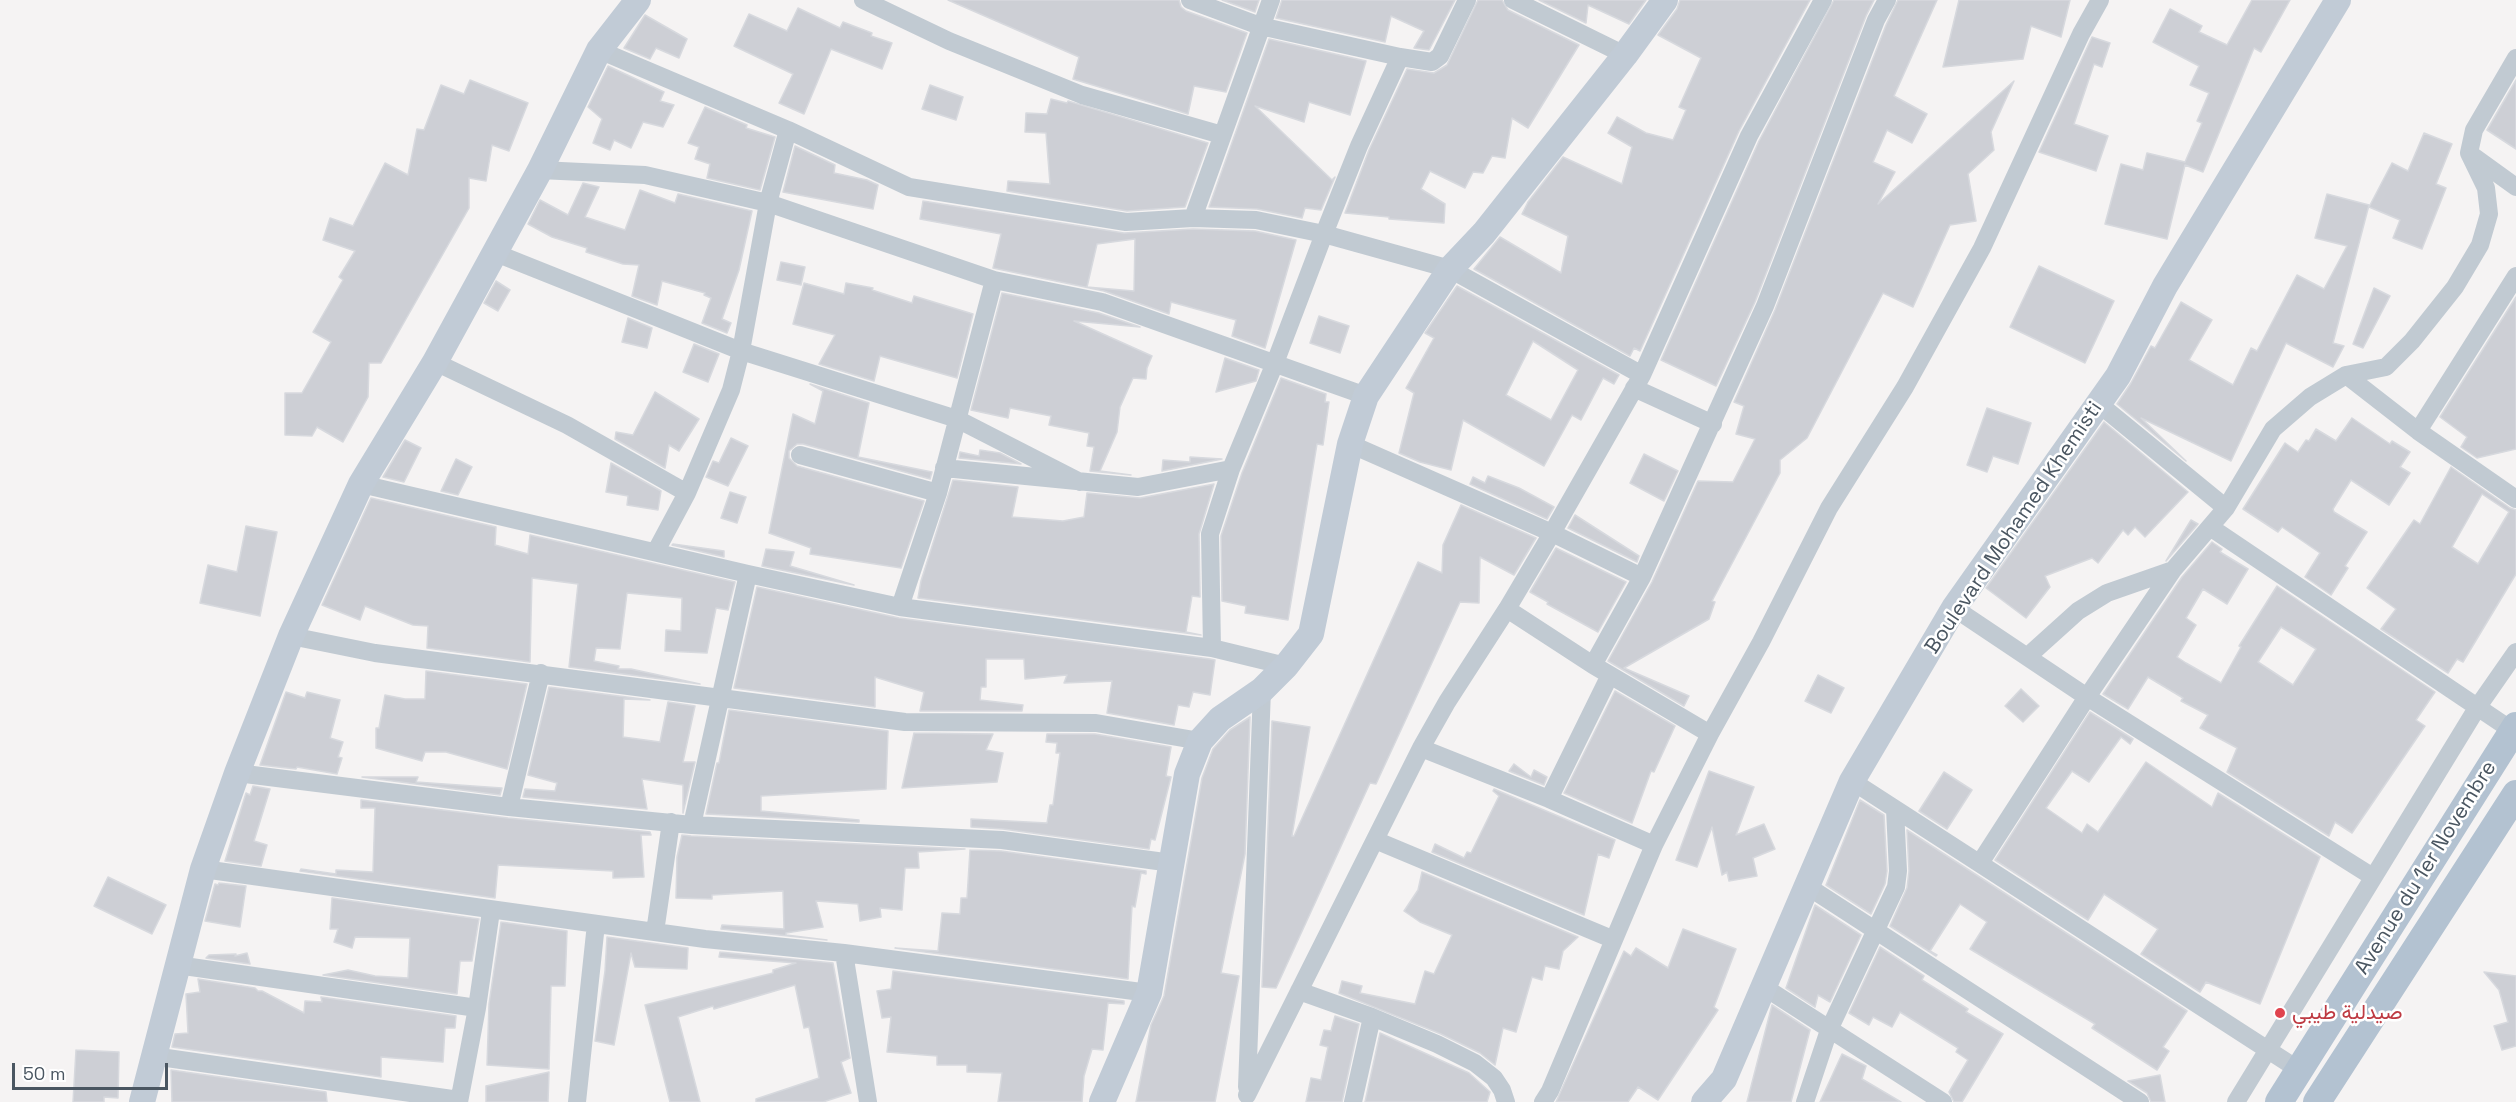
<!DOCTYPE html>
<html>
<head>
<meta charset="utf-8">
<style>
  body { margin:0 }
  #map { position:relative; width:2516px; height:1102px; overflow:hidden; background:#f5f3f3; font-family:"Space Grotesk",sans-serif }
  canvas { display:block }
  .scale { position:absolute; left:12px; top:1063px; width:156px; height:27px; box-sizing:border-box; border:3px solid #4a5661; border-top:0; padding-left:8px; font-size:18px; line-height:21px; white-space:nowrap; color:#4a5661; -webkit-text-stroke:4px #fff; paint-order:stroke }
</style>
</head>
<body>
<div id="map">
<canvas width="2516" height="1102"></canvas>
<div class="scale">50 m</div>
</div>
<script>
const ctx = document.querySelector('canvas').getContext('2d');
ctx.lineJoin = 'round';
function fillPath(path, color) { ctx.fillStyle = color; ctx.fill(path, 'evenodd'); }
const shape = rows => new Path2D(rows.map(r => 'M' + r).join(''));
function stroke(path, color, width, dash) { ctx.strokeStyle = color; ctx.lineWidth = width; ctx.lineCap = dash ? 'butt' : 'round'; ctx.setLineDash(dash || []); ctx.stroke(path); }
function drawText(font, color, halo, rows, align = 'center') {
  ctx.font = font + ' "Space Grotesk",Vazirmatn,sans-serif'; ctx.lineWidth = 5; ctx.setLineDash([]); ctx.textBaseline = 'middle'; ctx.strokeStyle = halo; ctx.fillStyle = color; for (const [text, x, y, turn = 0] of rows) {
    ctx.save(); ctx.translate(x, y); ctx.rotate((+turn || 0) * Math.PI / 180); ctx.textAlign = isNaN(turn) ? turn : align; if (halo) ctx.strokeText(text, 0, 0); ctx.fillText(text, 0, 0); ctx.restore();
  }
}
const building = shape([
  [948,0,1179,0,1181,7,1186,11,1247,33,1226,92,1194,86,1188,114,1073,79,1079,57,948,0],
  [1222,0,1259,0,1255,12,1222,0],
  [1282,0,1455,0,1429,50,1414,48,1424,31,1391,16,1385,42,1276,18,1282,0],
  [1478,0,1502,0,1508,10,1579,45,1528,128,1512,118,1505,158,1492,156,1483,173,1473,172,1465,188,1430,171,1421,189,1445,204,1444,223,1389,219,1389,217,1345,213,1369,150,1407,69,1434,73,1447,65,1478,0],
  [1539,0,1646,0,1629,24,1588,5,1586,23,1539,0],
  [1680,0,1810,0,1739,131,1640,351,1634,348,1630,356,1474,269,1500,237,1561,273,1568,236,1522,214,1528,202,1563,157,1622,184,1632,147,1608,133,1617,117,1646,133,1673,140,1686,110,1679,107,1701,58,1658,35,1677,9,1680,0],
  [1834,0,1874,0,1866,16,1755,302,1716,386,1661,360,1759,141,1834,0],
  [1898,0,1937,0,1894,96,1927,114,1912,143,1887,130,1873,162,1895,172,1878,204,2014,81,1991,132,1994,150,1968,174,1976,221,1950,225,1913,307,1883,293,1807,438,1780,460,1780,473,1712,601,1715,602,1709,619,1624,668,1689,696,1684,706,1608,661,1652,582,1698,481,1733,482,1755,439,1736,434,1744,406,1734,402,1775,310,1886,25,1898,0],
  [1959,0,2070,0,2061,37,2031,26,2023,59,1943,67,1959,0],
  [2252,0,2290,0,2261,52,2254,48,2203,172,2185,165,2167,239,2105,224,2121,164,2143,170,2147,153,2185,162,2202,123,2197,121,2209,93,2190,85,2199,66,2153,42,2170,9,2202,26,2199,32,2227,45,2252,0],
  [798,8,840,28,843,22,872,33,871,36,892,43,882,69,831,49,804,114,779,103,793,74,734,46,749,14,787,31,798,8],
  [645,15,687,39,679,58,656,48,650,59,624,48,645,15],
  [2092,37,2110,43,2102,67,2094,64,2074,124,2108,136,2096,171,2039,152,2092,37],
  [1269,39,1366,61,1350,115,1309,102,1304,122,1255,106,1332,180,1335,177,1321,210,1305,208,1302,218,1257,209,1209,207,1269,39],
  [608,66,664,92,660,101,674,105,663,127,643,122,631,148,614,140,610,150,593,143,602,119,588,107,608,66],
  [470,80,528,103,509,151,492,145,486,181,469,178,469,208,381,363,369,363,368,397,343,442,317,427,312,436,285,435,285,393,302,393,331,342,313,332,343,280,339,277,355,251,323,240,330,218,353,226,385,163,408,175,417,129,424,130,441,85,464,94,470,80],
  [2516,80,2516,149,2487,130,2516,80],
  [930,85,963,97,956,120,922,109,930,85],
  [1051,99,1067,103,1068,101,1208,143,1185,207,1127,211,1007,191,1008,181,1050,184,1046,133,1025,132,1026,113,1047,114,1051,99],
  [705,107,747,125,746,128,775,137,760,190,707,178,710,164,695,159,699,147,688,143,705,107],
  [2424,133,2452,144,2436,184,2446,188,2422,249,2393,238,2400,220,2369,207,2392,163,2408,171,2424,133],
  [795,146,835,165,834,173,867,180,878,185,873,209,783,192,795,146],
  [583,183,599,187,585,217,625,230,640,190,675,203,678,194,752,211,739,270,722,319,731,323,727,333,702,323,711,298,704,295,705,293,662,281,657,305,632,296,639,265,623,264,586,252,587,248,552,237,528,224,540,200,568,215,583,183],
  [2327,194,2369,205,2333,343,2344,346,2333,367,2286,343,2231,461,2141,418,2186,461,2117,404,2131,383,2151,346,2155,348,2181,302,2212,320,2189,360,2233,385,2251,348,2257,351,2297,275,2324,289,2347,246,2315,238,2327,194],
  [923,201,1124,233,1193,229,1255,231,1296,240,1265,348,1232,336,1236,320,1171,302,1169,314,1104,291,993,268,1001,234,920,219,923,201],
  [1135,239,1134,291,1087,287,1097,244,1135,239],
  [781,262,805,267,801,285,777,280,781,262],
  [2039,266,2114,301,2085,363,2010,327,2039,266],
  [496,281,510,290,498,311,484,303,496,281],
  [804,283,844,294,846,283,873,288,872,290,912,303,914,296,973,314,957,378,880,356,874,381,819,364,835,335,793,324,804,283],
  [1457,286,1619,375,1614,384,1603,378,1581,420,1572,415,1544,466,1463,420,1451,470,1420,462,1399,453,1414,393,1406,388,1434,338,1425,333,1457,286],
  [1533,341,1578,370,1551,420,1506,395,1533,341],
  [2374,288,2390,296,2363,348,2353,344,2374,288],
  [1002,293,1099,313,1140,327,1074,321,1152,356,1147,368,1146,379,1133,378,1120,407,1117,432,1100,471,1131,475,1090,471,1094,447,1087,446,1089,433,1049,425,1051,416,1010,408,1008,418,971,410,1002,293],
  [2516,297,2516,449,2477,458,2461,447,2467,437,2440,417,2516,297],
  [1319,316,1349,326,1340,353,1310,343,1319,316],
  [628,318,652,328,647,348,622,342,628,318],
  [694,344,719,354,708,382,683,372,694,344],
  [1225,358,1259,370,1256,381,1216,392,1225,358],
  [1281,378,1326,394,1325,402,1329,402,1323,445,1317,444,1288,620,1245,613,1246,606,1222,601,1221,536,1242,473,1281,378],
  [810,384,869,403,858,457,932,472,930,479,803,444,797,444,789,451,789,458,797,466,924,501,901,568,810,554,811,548,769,533,793,414,815,424,823,391,810,384],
  [655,392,699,419,679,451,669,445,665,468,615,439,616,432,633,435,655,392],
  [1987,408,2031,423,2018,464,1993,456,1987,472,1967,465,1987,408],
  [2352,418,2390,444,2392,441,2410,452,2400,467,2410,473,2389,505,2351,480,2333,509,2334,512,2367,532,2345,566,2348,568,2331,595,2305,577,2320,553,2282,527,2278,532,2243,509,2285,443,2298,452,2306,440,2309,441,2316,429,2336,441,2352,418],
  [2104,422,2188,492,2145,537,2135,527,2128,535,2123,530,2098,563,2092,558,2045,576,2050,587,2026,618,1986,588,2104,422],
  [731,438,748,446,728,486,706,477,713,461,719,463,731,438],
  [405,440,421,448,404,482,383,477,405,440],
  [980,450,1000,453,1021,464,959,458,960,452,979,456,980,450],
  [1644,454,1678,471,1664,501,1630,483,1644,454],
  [1190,457,1222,459,1162,471,1163,460,1190,462,1190,457],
  [456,459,472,467,458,495,441,491,456,459],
  [611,463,661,491,658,510,627,505,628,496,606,492,611,463],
  [2451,467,2510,508,2516,510,2516,574,2463,662,2457,659,2448,673,2381,629,2396,609,2367,588,2414,520,2420,524,2451,467],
  [2482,494,2509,512,2478,564,2452,547,2482,494],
  [1488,476,1519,488,1554,507,1547,519,1470,484,1473,477,1485,483,1488,476],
  [953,480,1018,487,1012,517,1063,521,1084,517,1087,493,1140,498,1214,484,1199,534,1200,597,1192,596,1186,632,1201,635,918,598,921,581,953,480],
  [730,492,746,497,737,523,721,518,730,492],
  [371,498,496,527,495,545,528,554,530,535,735,582,728,610,716,608,707,653,665,651,666,630,681,631,682,598,627,593,620,649,596,648,594,661,619,666,618,669,631,669,700,684,569,667,578,584,532,578,530,662,427,648,428,626,413,625,365,606,360,620,322,605,371,498],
  [1461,505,1536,538,1514,575,1480,557,1479,603,1460,602,1376,784,1370,783,1276,988,1262,987,1272,721,1310,727,1292,836,1294,836,1418,562,1442,573,1443,545,1461,505],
  [1575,515,1639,556,1637,562,1568,528,1575,515],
  [2191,520,2198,524,2166,561,2191,520],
  [246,526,277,532,260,616,200,603,208,565,237,572,246,526],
  [2212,542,2222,549,2220,552,2248,569,2227,604,2203,589,2186,618,2196,625,2177,657,2186,663,2221,683,2241,647,2239,646,2277,586,2435,692,2416,720,2425,726,2352,833,2335,822,2329,836,2227,772,2237,748,2200,728,2208,715,2181,701,2183,698,2148,677,2128,709,2103,694,2182,577,2212,542],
  [2281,627,2316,649,2293,685,2258,662,2281,627],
  [673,544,724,551,724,557,672,545,673,544],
  [1556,548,1626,582,1598,632,1547,604,1548,602,1530,592,1556,548],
  [766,549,794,552,790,566,854,585,762,566,766,549],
  [757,587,899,618,1210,659,1215,660,1210,695,1193,692,1189,707,1178,705,1174,725,1107,713,1112,681,1064,683,1067,675,1025,679,1024,659,986,659,986,687,981,687,980,700,1023,705,1022,711,920,711,924,692,875,677,875,707,734,688,757,587],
  [426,671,527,684,507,769,446,752,425,752,422,761,376,748,376,728,379,728,385,695,405,699,425,699,426,671],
  [1818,675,1844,688,1831,713,1805,701,1818,675],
  [549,687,650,700,624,699,623,737,660,742,668,702,695,706,683,762,695,762,683,813,683,785,642,779,647,809,523,797,525,789,555,791,557,783,528,775,549,687],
  [2021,689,2039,706,2023,722,2005,706,2021,689],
  [1615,691,1675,726,1654,772,1651,771,1632,823,1564,793,1615,691],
  [286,692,305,698,307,692,340,700,330,738,343,742,338,757,342,758,337,774,297,767,296,769,260,765,286,692],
  [729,710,888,731,886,789,761,796,761,811,859,820,859,822,706,814,717,763,719,763,729,710],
  [2090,712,2133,739,2130,744,2121,737,2089,782,2072,771,2046,808,2082,833,2087,824,2098,832,2146,762,2212,807,2218,793,2320,857,2260,1004,2206,982,2200,992,2141,954,2158,929,2104,894,2088,920,1995,860,2090,712],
  [1250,717,1245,854,1221,973,1239,976,1215,1102,1136,1102,1151,1025,1164,996,1202,778,1213,749,1230,730,1250,717],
  [914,733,993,734,986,750,1003,753,997,782,902,788,914,733],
  [1047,734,1095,734,1171,747,1166,776,1171,777,1155,840,1151,839,1149,849,1003,829,971,827,971,819,1047,823,1050,805,1053,805,1060,753,1056,753,1057,743,1046,742,1047,734],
  [1514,764,1531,777,1534,770,1547,777,1544,785,1509,771,1514,764],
  [1709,771,1754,787,1736,835,1764,824,1775,849,1753,858,1757,876,1729,881,1727,872,1722,875,1712,827,1697,867,1676,860,1709,771],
  [1944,772,1972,790,1947,829,1919,811,1944,772],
  [362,777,418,777,416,782,502,788,500,795,362,777],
  [253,786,270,789,254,841,267,845,261,866,225,861,246,793,250,795,253,786],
  [1494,789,1615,840,1609,858,1598,854,1584,915,1432,852,1435,844,1464,858,1467,852,1471,853,1499,796,1493,791,1494,789],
  [361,800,508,818,650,832,651,835,641,835,644,877,613,878,613,871,498,865,495,898,300,871,301,869,336,874,336,870,373,872,375,808,361,808,361,800],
  [1860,800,1884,815,1887,871,1885,884,1871,914,1826,885,1860,800],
  [1907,830,2187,1011,2163,1047,2169,1051,2157,1070,2092,1028,2095,1024,1970,949,1987,922,1960,904,1930,951,1937,955,1936,956,1890,926,1907,888,1909,871,1907,830],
  [682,835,691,836,965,849,918,852,919,868,905,868,902,910,880,908,881,917,860,921,858,904,816,901,823,927,786,933,786,935,827,940,721,929,722,925,784,929,783,891,712,895,712,899,676,898,677,857,682,835],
  [970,850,1001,851,1146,871,1146,874,1141,873,1135,907,1132,906,1128,979,895,948,938,951,942,913,960,914,961,898,967,898,970,850],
  [1422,872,1578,937,1563,951,1559,969,1545,966,1542,980,1532,977,1516,1032,1503,1028,1495,1065,1480,1053,1441,1034,1339,993,1342,981,1362,986,1360,993,1415,1004,1425,971,1434,974,1452,935,1420,922,1404,911,1418,890,1422,872],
  [108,877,166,905,152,934,94,906,108,877],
  [219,883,246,886,240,927,205,921,215,884,218,885,219,883],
  [332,898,479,919,472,961,460,961,457,994,323,975,348,970,375,976,408,978,410,938,355,937,352,948,334,942,338,929,330,929,332,898],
  [1815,905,1861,935,1830,1002,1818,995,1815,1007,1786,988,1815,905],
  [501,922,567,931,565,986,551,986,549,1069,487,1065,489,1004,501,922],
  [1683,929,1736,949,1714,1007,1718,1010,1658,1100,1638,1087,1628,1102,1556,1102,1624,951,1631,956,1636,948,1668,968,1683,929],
  [607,937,688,948,687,969,635,967,631,953,614,1045,595,1041,605,971,607,937],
  [1880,947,1924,976,1922,980,1968,1009,1966,1012,2003,1034,1962,1102,1954,1102,1949,1092,1968,1060,1956,1052,1958,1048,1900,1012,1892,1027,1873,1017,1869,1025,1849,1013,1880,947],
  [720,952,833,963,850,1058,841,1062,851,1093,823,1102,756,1102,756,1099,819,1078,809,1027,804,1028,795,985,714,1009,713,1006,678,1017,700,1102,670,1102,645,1005,773,973,773,970,796,963,719,957,720,952],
  [247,953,250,964,206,958,209,955,236,954,235,956,247,953],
  [893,971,1124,1001,1124,1004,1108,1003,1103,1050,1092,1049,1084,1076,1082,1102,998,1102,1002,1073,967,1072,967,1065,937,1065,937,1056,887,1052,891,1017,882,1018,877,991,891,989,893,971],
  [2484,972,2516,976,2516,1046,2502,1050,2494,1026,2508,1022,2499,990,2484,972],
  [198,979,255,988,258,991,262,991,304,1013,305,1001,322,1002,321,997,456,1016,455,1028,445,1028,443,1062,381,1057,381,1077,172,1047,175,1034,188,1033,186,994,200,992,198,979],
  [1772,1005,1810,1030,1791,1102,1747,1102,1772,1005],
  [1335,1016,1359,1024,1342,1102,1306,1102,1311,1078,1321,1080,1328,1047,1320,1045,1324,1030,1331,1031,1335,1016],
  [1380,1033,1469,1073,1490,1092,1487,1102,1365,1102,1380,1033],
  [76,1050,119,1052,118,1098,104,1097,104,1102,73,1102,76,1050],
  [1842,1054,1866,1066,1862,1079,1901,1102,1820,1102,1842,1054],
  [171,1070,326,1092,327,1102,172,1102,171,1070],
  [549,1072,548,1102,486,1102,486,1086,549,1072],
  [2160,1075,2165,1102,2151,1102,2147,1093,2128,1081,2160,1075]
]);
const street = shape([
  [863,0,949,41,1082,95,1222,135],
  [1190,0,1260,26,1400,57,1432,62,1440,56,1467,0],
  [1513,0,1625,55],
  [599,50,788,130,909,187,1126,222,1193,218,1256,220,1324,234,1450,269,1642,375],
  [2473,156,2516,187],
  [540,170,645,175,768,203,994,280,1102,302,1366,396],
  [1193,218,1271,0],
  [493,252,741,351,957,419,1080,482],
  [435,362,567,425,687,493],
  [2346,375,2418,431,2516,499],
  [1634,388,1713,424],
  [2099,404,2226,508],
  [2418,431,2516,276],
  [1350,444,1552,533,1642,577],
  [800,455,938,493],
  [944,468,1138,487,1231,469],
  [361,484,748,574,900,607,1212,648,1286,666],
  [2210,527,2513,731],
  [656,551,687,493,731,390,741,351,768,203,788,130],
  [900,607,938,493,994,280],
  [1954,608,2087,697,2373,877],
  [1507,609,1593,665,1710,734],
  [291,636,375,653,905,722,1096,723,1200,741],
  [1212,648,1210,534,1231,469,1275,363,1324,234,1359,146,1400,57],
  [2027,657,2078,611,2107,593,2173,570],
  [1593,665,1642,577,1765,306,1876,20,1887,0],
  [1421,748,1549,799,1654,845],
  [237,773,509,807,692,825,1002,840,1172,863],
  [1852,781,2299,1070],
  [1549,799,1610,675],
  [509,807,541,673],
  [692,825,748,574],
  [1375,840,1612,939],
  [1980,863,2087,697,2173,570,2226,508,2273,429,2310,397,2346,375,2386,367,2412,341,2455,287,2480,245,2489,214,2486,188,2469,153,2474,130,2516,58],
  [203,869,705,939,844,953,1149,993],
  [1807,886,2140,1102],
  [655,932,671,822],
  [844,953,868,1102],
  [177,965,477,1008],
  [1764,987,1943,1102],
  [1299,991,1372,1017,1437,1044,1475,1063,1494,1078,1502,1090,1506,1102],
  [153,1056,459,1100],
  [1247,1087,1262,690],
  [1247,1095,1421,748,1447,702,1507,609,1552,533,1642,375,1749,136,1823,0],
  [459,1102,477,1008,491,911],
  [577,1102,596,924],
  [1353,1102,1372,1017],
  [1543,1102,1550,1091,1654,845,1710,734,1761,642,1829,508,1905,387,1982,248,2081,34,2100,0],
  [1805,1102,1829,1030,1896,887,1898,871,1895,809],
  [2236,1102,2477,708,2516,652]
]);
const secondary = shape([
  [142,1102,203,869,237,773,291,636,361,484,435,362,540,170,599,50,638,0],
  [1102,1102,1149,993,1187,774,1200,741,1220,719,1262,690,1286,666,1311,634,1350,444,1366,396,1450,269,1484,233,1625,55,1665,0],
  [1704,1102,1724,1079,1852,781,1954,608,2118,376,2165,286,2338,0]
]);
const primary = shape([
  [2279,1102,2516,726],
  [2317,1102,2516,794]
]);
const markers = [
  [2280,1013,6,"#e0444e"]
];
const streetNames = [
  ["Boulevard Mohamed Khemisti",2014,528,-56],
  ["Avenue du 1er Novembre",2426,868,-58]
];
const healthNames = [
  ["صيدلية طيبي",2292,1013]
];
fillPath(building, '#cdcfd5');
stroke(building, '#d7d9de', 1.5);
stroke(street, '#c1cad2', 18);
stroke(secondary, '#c1cbd6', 26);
stroke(primary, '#b3c2d1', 28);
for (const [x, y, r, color] of markers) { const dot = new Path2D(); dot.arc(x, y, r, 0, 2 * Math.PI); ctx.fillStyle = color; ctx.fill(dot); stroke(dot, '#fff', 2); }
drawText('21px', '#4a5661', '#fff', streetNames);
drawText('21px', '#be3a42', '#fff', healthNames, 'left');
</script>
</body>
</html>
